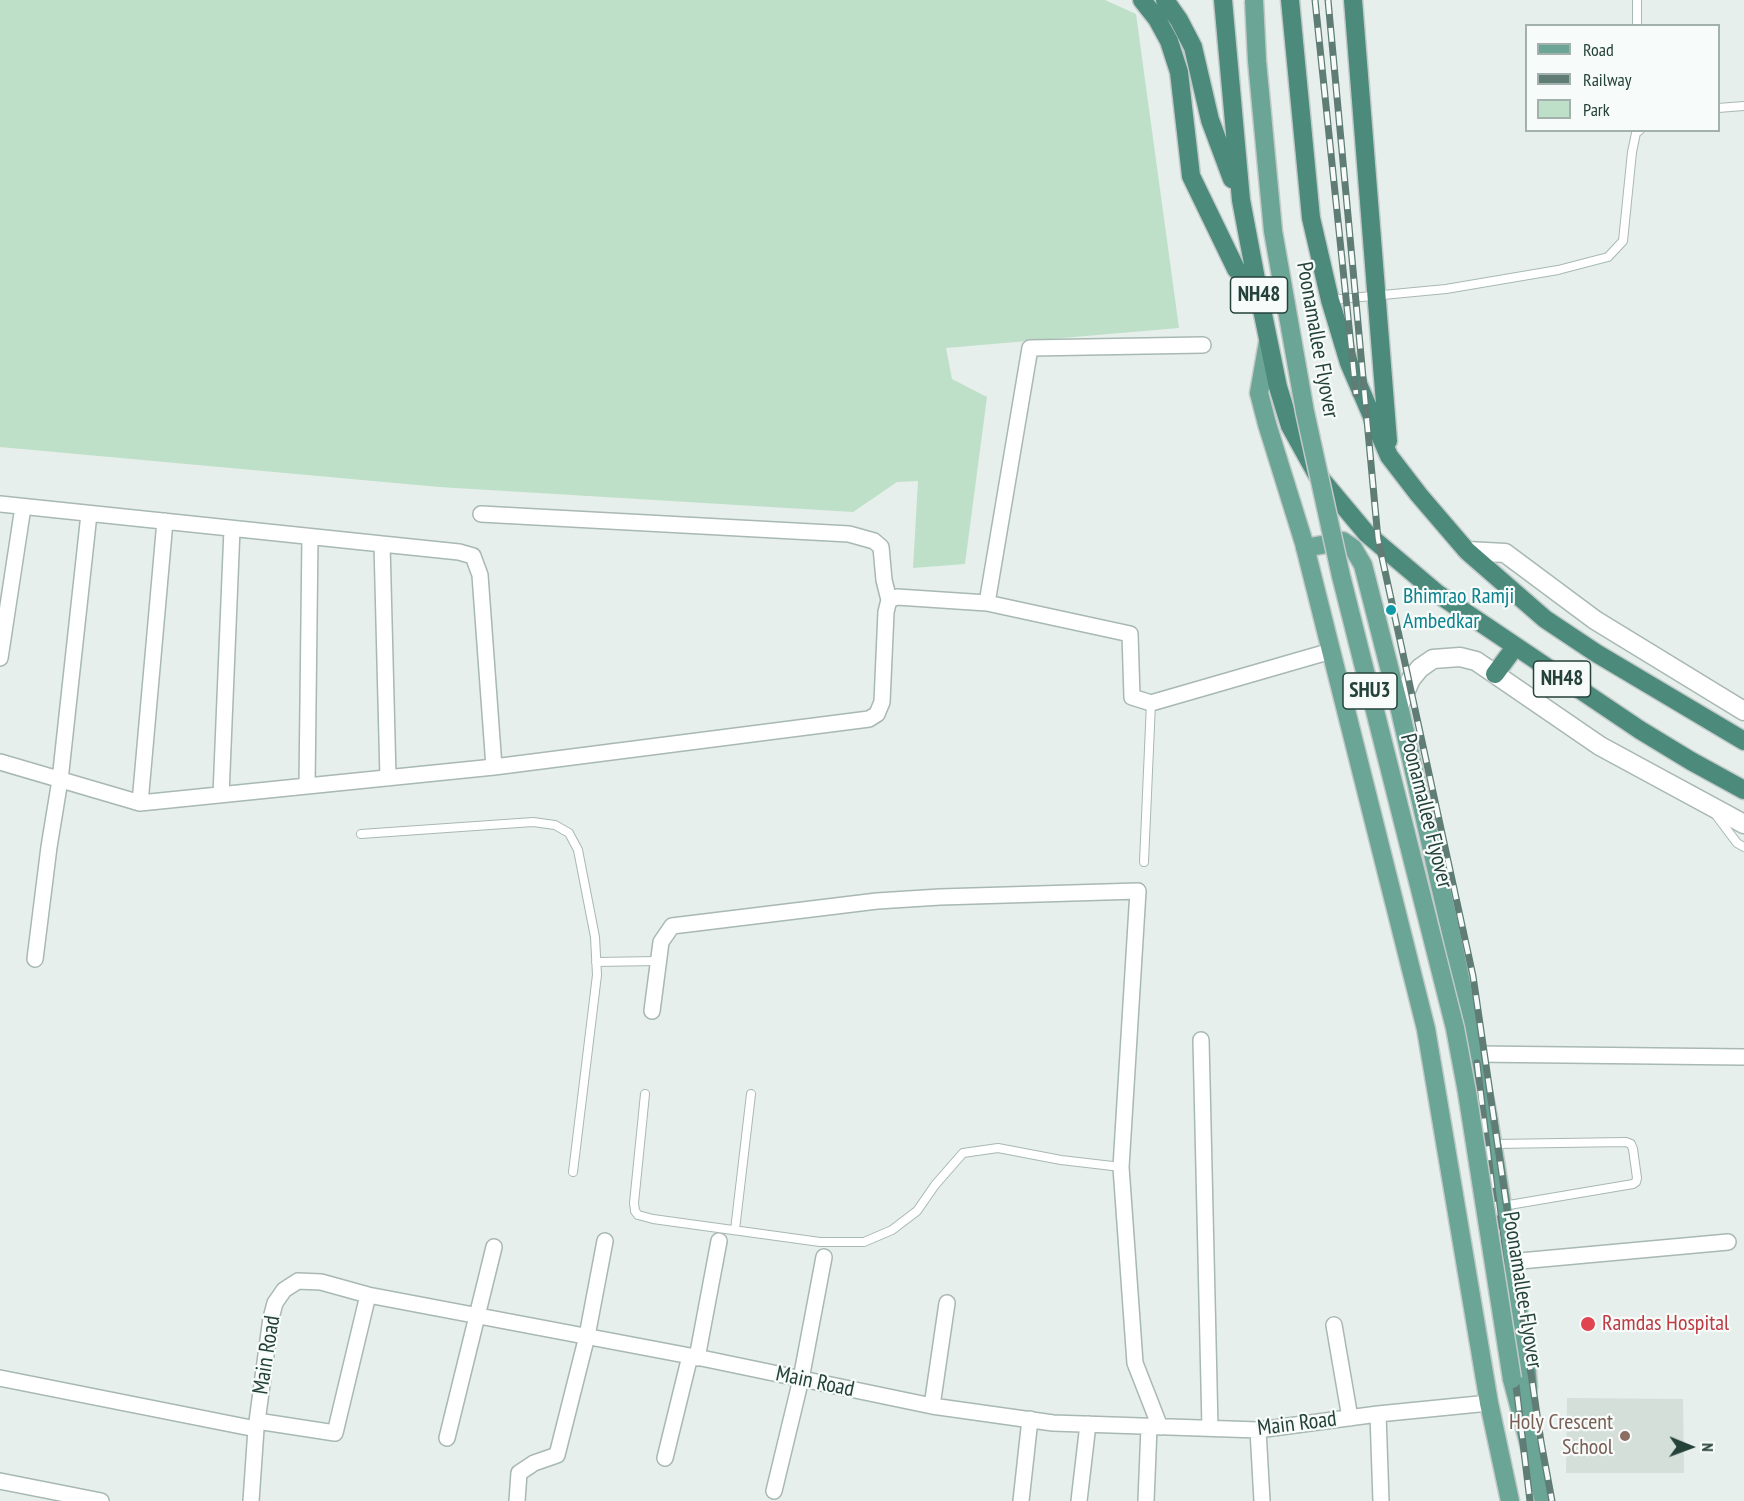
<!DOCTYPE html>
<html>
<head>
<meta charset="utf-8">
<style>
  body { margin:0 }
  #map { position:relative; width:1744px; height:1501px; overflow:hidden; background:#e6efeb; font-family:"PT Sans Narrow",sans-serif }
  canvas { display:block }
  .legend { position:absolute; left:1525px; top:24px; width:195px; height:108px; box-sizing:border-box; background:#f7fbf9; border:2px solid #a3b1ad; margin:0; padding:8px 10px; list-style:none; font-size:18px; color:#24423a }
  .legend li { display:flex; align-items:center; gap:12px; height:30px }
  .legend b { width:30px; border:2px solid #a3b1ad }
  .north { position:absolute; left:1660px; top:1417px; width:60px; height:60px; -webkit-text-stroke:4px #f7fbf9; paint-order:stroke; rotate:91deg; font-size:16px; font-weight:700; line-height:24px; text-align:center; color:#24423a }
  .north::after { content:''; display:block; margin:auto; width:21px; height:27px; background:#24423a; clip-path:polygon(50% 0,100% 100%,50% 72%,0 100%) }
</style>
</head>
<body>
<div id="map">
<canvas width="1744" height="1501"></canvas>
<ul class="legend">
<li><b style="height:8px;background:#6aa596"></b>Road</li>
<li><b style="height:8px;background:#5f7d75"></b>Railway</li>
<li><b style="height:16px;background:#bfe0c8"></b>Park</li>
</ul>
<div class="north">N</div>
</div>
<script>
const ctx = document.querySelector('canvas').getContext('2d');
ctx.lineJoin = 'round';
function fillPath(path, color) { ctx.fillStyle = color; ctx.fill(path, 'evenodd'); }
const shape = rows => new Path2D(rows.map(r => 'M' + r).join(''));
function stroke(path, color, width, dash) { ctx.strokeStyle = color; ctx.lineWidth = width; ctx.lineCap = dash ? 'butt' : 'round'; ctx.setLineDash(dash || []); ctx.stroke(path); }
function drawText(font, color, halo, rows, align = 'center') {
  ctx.font = font + ' "PT Sans Narrow",sans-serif'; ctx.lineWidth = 4.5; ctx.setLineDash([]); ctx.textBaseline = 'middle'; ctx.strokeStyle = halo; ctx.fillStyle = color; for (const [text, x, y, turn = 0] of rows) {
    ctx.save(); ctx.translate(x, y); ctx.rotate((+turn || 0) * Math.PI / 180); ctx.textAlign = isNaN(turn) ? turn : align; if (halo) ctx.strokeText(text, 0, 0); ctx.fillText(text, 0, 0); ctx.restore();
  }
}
const built = shape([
  [1567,1398,1683,1399,1684,1473,1566,1473]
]);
const green = shape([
  [0,0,1105,0,1136,14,1179,328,946,348,952,379,987,397,965,564,913,568,918,481,897,482,853,512,439,487,0,447]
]);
const service = shape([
  [1637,26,1637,0],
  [1718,108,1744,106],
  [1330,300,1446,289,1558,270,1608,257,1623,241,1632,152,1636,133,1640,130],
  [1716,815,1737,843,1744,847],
  [361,834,533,822,555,825,569,833,578,850,595,937,597,975,573,1172],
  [1144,862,1151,703],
  [596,962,658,961],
  [645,1094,634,1203,635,1211,638,1215,653,1219,820,1242,864,1242,892,1230,917,1211,935,1185,963,1153,998,1148,1061,1160,1121,1167],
  [1494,1144,1626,1142,1631,1144,1633,1149,1637,1178,1636,1182,1633,1184,1503,1206],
  [735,1230,751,1094]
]);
const minor = shape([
  [0,504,382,544],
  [481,514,849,534,874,541,881,547,884,580,889,600],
  [987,603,1030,348,1203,345],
  [0,658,23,507],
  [0,762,140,803,494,767,869,719,877,714,882,702,886,612,889,600,897,597,987,603,1130,634,1132,697,1151,703,1331,651],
  [388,778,382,544,459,552,473,556,480,575,494,767],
  [307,786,310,537],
  [221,795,232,529],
  [140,803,165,521],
  [35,959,49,847,60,780,89,514],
  [652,1011,661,942,672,926,877,901,940,897,1138,891,1121,1167,1135,1363,1160,1427],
  [1201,1040,1210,1428],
  [1475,1054,1744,1057],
  [1509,1262,1728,1242],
  [1334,1325,1350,1418],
  [697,1358,719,1241],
  [0,1378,256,1429],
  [932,1406,947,1303],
  [1378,1414,1381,1501],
  [257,1421,335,1433,368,1295],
  [1258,1430,1262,1501],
  [447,1438,494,1247],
  [665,1458,690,1356],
  [0,1481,101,1501],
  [774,1491,801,1379,824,1257],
  [251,1501,256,1429,271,1318,275,1303,284,1290,298,1281,321,1282,368,1295,706,1359,932,1406,1053,1423,1258,1430,1378,1414,1489,1403],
  [517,1501,519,1473,534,1463,557,1455,587,1336,605,1241],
  [1021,1501,1030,1419],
  [1079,1501,1088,1424],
  [1146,1501,1149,1427]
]);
const tertiary = shape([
  [1467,551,1505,553,1595,620,1744,711],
  [1399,706,1411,679,1420,668,1433,659,1460,657,1476,661,1600,746,1744,824]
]);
const primary = shape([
  [1268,342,1259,393,1267,424,1304,543,1426,1029,1489,1403,1510,1501],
  [1305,548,1343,541,1353,548,1363,565,1399,706,1451,933,1488,1117,1502,1206,1509,1262,1525,1347,1528,1387,1523,1421],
  [1512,1379,1544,1501]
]);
const trunk = shape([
  [1142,0,1157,19,1169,41,1179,72,1191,176,1236,269,1258,294],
  [1165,0,1179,20,1193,47,1210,120,1232,179],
  [1223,0,1241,200,1259,295,1278,387,1290,426,1316,473,1367,534,1438,594,1640,730,1691,761,1744,790],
  [1290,0,1311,218,1330,300,1349,363,1389,456,1419,495,1467,551,1545,619,1596,653,1744,741],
  [1353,0,1388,441],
  [1495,674,1515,647]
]);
const rail = shape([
  [1315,0,1356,394],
  [1328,0,1378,539,1473,976,1541,1442,1552,1501],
  [1477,1063,1530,1501]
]);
const primaryBridge = shape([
  [1254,0,1257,61,1273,231,1305,412,1341,576,1455,1028,1467,1092,1512,1379]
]);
const markers = [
  [1391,610,6,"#0f9aa8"],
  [1588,1324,8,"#e0444e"],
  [1625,1436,6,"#8d6e63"]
];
const shields = [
  [1259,295,57],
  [1562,679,57],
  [1370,691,54]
];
const shieldNames = [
  ["NH48",1259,295],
  ["NH48",1562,679],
  ["SHU3",1370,691]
];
const streetNames = [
  ["Poonamallee Flyover",1317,340,80],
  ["Poonamallee Flyover",1426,811,76],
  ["Poonamallee Flyover",1522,1290,81],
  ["Main Road",267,1355,-81],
  ["Main Road",815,1382,12],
  ["Main Road",1297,1424,-7]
];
const cultureNames = [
  ["Bhimrao Ramji",1403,597],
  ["Ambedkar",1403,622]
];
const healthNames = [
  ["Ramdas Hospital",1602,1324]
];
const educationNames = [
  ["Holy Crescent",1613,1423],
  ["School",1613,1448]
];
fillPath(built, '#d4dfda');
fillPath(green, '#bfe0c8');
stroke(service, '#a8b8b2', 10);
stroke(minor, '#a8b8b2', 18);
stroke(tertiary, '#a8b8b2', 21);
stroke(primary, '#c2cac8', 21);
stroke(trunk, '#c2cac8', 21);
stroke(service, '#fff', 8);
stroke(minor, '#fff', 15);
stroke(tertiary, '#fff', 18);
stroke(primary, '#6aa596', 18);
stroke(trunk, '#4c8a7c', 18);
stroke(rail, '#5f7d75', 7);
stroke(rail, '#f7fbf9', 4.5, [14]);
stroke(primaryBridge, '#c2cac8', 21, []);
stroke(primaryBridge, '#6aa596', 18);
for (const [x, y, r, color] of markers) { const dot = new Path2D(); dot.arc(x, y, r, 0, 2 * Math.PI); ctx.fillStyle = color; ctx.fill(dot); stroke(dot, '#f7fbf9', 2); }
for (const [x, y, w] of shields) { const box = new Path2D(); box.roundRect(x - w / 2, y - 18, w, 36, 4.5); ctx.fillStyle = '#f7fbf9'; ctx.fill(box); stroke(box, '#24423a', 1.5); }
drawText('bold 21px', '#24423a', null, shieldNames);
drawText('22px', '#24423a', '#f7fbf9', streetNames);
drawText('22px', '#0d838f', '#f7fbf9', cultureNames, 'left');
drawText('22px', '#be3a42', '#f7fbf9', healthNames, 'left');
drawText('22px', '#785e54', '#f7fbf9', educationNames, 'right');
</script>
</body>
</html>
